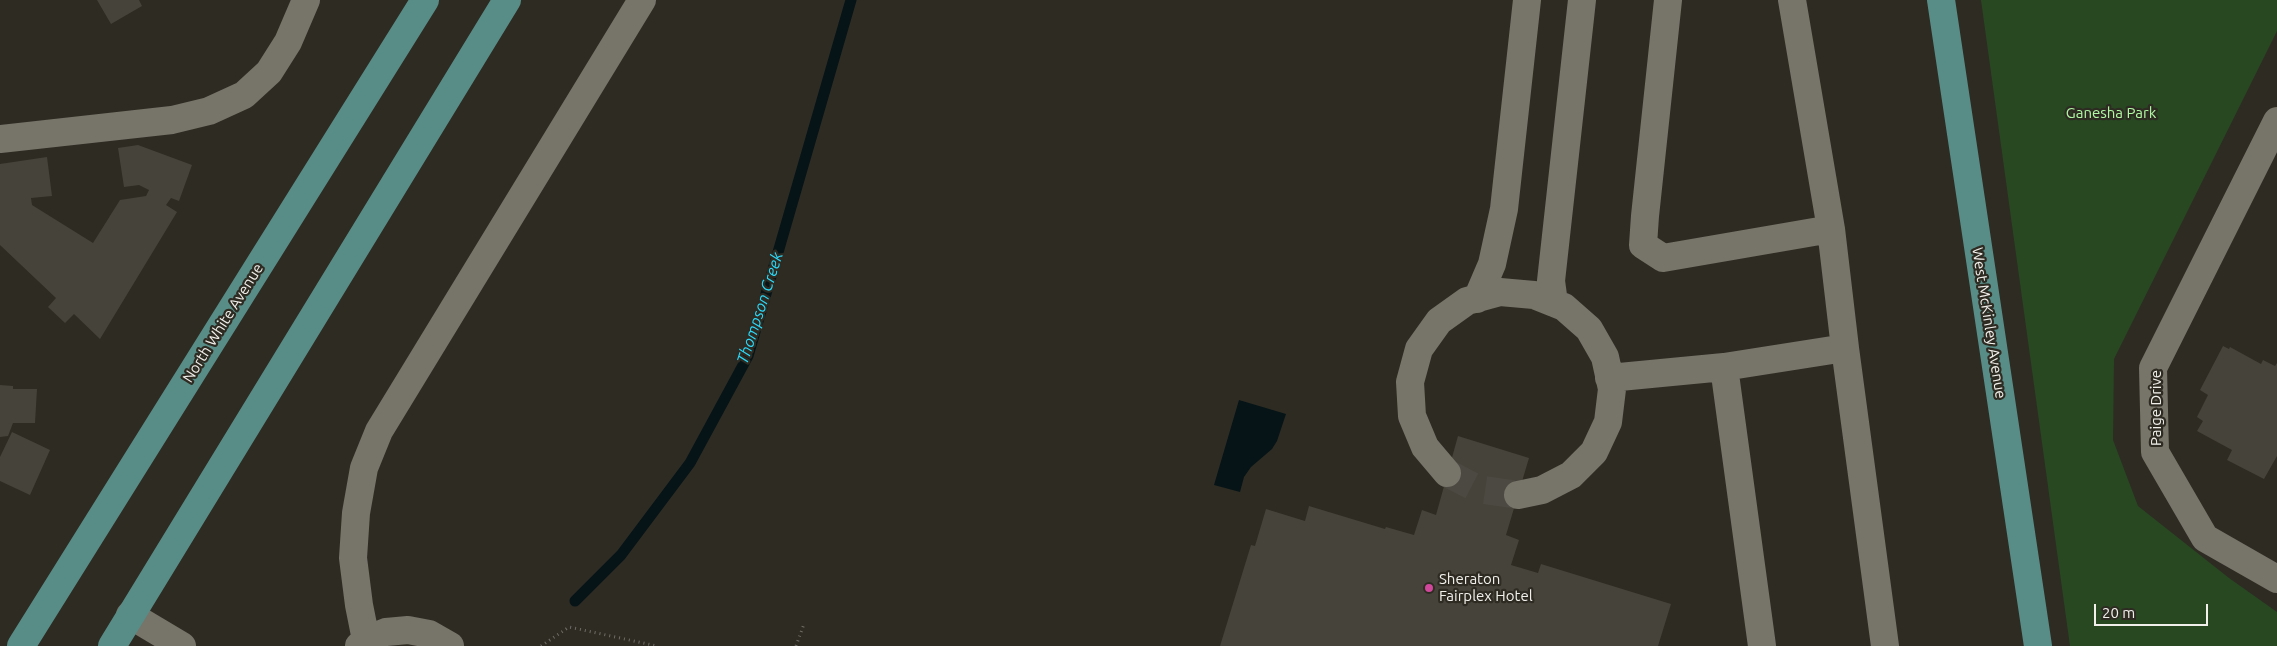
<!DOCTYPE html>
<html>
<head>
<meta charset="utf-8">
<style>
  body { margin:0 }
  #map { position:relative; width:2277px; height:646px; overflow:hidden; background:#2e2b23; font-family:Ubuntu,sans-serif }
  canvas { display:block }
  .scale { position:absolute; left:2094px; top:604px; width:114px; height:22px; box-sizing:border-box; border:2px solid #f2f0eb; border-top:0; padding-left:6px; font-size:15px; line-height:18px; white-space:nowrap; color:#f2f0eb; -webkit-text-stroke:4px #2e2b23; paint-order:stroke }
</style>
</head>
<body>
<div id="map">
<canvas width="2277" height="646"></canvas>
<div class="scale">20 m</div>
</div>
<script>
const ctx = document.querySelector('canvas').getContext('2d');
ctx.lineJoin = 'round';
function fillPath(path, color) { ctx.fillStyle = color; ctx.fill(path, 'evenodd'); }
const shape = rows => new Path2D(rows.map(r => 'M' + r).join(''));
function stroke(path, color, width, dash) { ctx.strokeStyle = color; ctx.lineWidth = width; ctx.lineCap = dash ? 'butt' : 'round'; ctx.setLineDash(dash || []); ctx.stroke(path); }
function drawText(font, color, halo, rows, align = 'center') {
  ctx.font = font + ' Ubuntu,sans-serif'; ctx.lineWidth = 4.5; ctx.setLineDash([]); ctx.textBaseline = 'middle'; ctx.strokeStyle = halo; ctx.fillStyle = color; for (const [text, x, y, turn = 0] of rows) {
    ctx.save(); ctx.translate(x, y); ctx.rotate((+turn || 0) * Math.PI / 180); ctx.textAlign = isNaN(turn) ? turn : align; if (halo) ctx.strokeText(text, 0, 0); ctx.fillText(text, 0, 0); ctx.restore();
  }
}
const green = shape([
  [1981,0,2277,0,2277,31,2114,359,2113,440,2138,506,2229,578,2277,612,2277,646,2070,646]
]);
const water = shape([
  [1239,400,1286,414,1277,441,1272,449,1251,467,1244,477,1240,492,1214,485]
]);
const stream = shape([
  [575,601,621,555,690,463,748,356,851,0]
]);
const building = shape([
  [97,0,139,0,142,6,111,24],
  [138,145,192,165,179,201,171,198,166,205,177,212,100,339,74,314,65,323,48,307,56,298,0,245,0,164,47,157,52,196,31,198,32,205,93,243,120,200,146,196,149,190,139,185,124,187,118,148],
  [2223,346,2229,349,2230,347,2261,364,2263,360,2275,366,2277,363,2277,456,2264,479,2227,460,2232,450,2197,431,2203,421,2197,417,2208,395,2200,390],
  [0,385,13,386,13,389,37,389,35,423,13,423,8,436,0,437],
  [12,432,50,450,30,495,0,481,0,457],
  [1458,436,1529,458,1506,535,1519,540,1511,565,1538,573,1541,564,1671,604,1658,646,1220,646,1251,545,1255,546,1266,509,1305,521,1309,506,1385,529,1386,527,1414,535,1422,510,1436,515]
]);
const minorTunnel = shape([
  [1447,473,1478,489,1518,495]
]);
const path = shape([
  [541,646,569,627,657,646],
  [796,646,804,624]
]);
const minor = shape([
  [1668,0,1645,216,1643,245,1663,258,1831,229],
  [2277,121,2153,368,2155,452,2205,538,2277,579],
  [0,139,172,120,209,111,244,95,269,72,288,42,306,0],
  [1477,299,1492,264,1504,209,1527,0],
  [1554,303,1551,281,1582,0],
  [1845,348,1885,646],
  [1724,367,1845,348,1831,229,1792,0],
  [1609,378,1724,367,1762,646],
  [1447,473,1425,447,1412,416,1410,382,1419,349,1439,321,1467,301,1500,292,1534,295,1564,307,1589,329,1605,357,1612,389,1608,422,1594,452,1571,475,1542,490,1518,495],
  [130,615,182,646],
  [366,640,359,605,353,558,356,513,364,468,379,431,642,0],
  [359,646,366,640,386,632,408,630,429,634,450,646]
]);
const major = shape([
  [1941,0,2038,646],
  [21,646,425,0],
  [112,646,507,0]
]);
const markers = [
  [1429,588,5,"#d1479c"]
];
const parkNames = [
  ["Ganesha Park",2111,113]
];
const streetNames = [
  ["North White Avenue",223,323,-58],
  ["West McKinley Avenue",1989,323,81],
  ["Paige Drive",2156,408,-90]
];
const poiNames = [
  ["Sheraton",1439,579],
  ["Fairplex Hotel",1439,596]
];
const waterNames = [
  ["Thompson Creek",760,308,-72]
];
fillPath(green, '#284822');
fillPath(water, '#061417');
stroke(stream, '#061417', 11);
fillPath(building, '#46433a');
stroke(minorTunnel, '#4b4941', 28, [28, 14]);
stroke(path, '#706d66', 3, [1, 4]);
stroke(minor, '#77746a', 28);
stroke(major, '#588d87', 28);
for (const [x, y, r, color] of markers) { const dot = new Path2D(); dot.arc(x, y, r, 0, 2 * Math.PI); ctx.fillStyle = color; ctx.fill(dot); stroke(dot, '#2e2b23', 2); }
drawText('15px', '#b0faa3', '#2e2b23', parkNames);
drawText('15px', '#f2f0eb', '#2e2b23', streetNames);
drawText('15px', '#f2f0eb', '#2e2b23', poiNames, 'left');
drawText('italic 16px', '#2bd9f9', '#2e2b23', waterNames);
</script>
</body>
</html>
